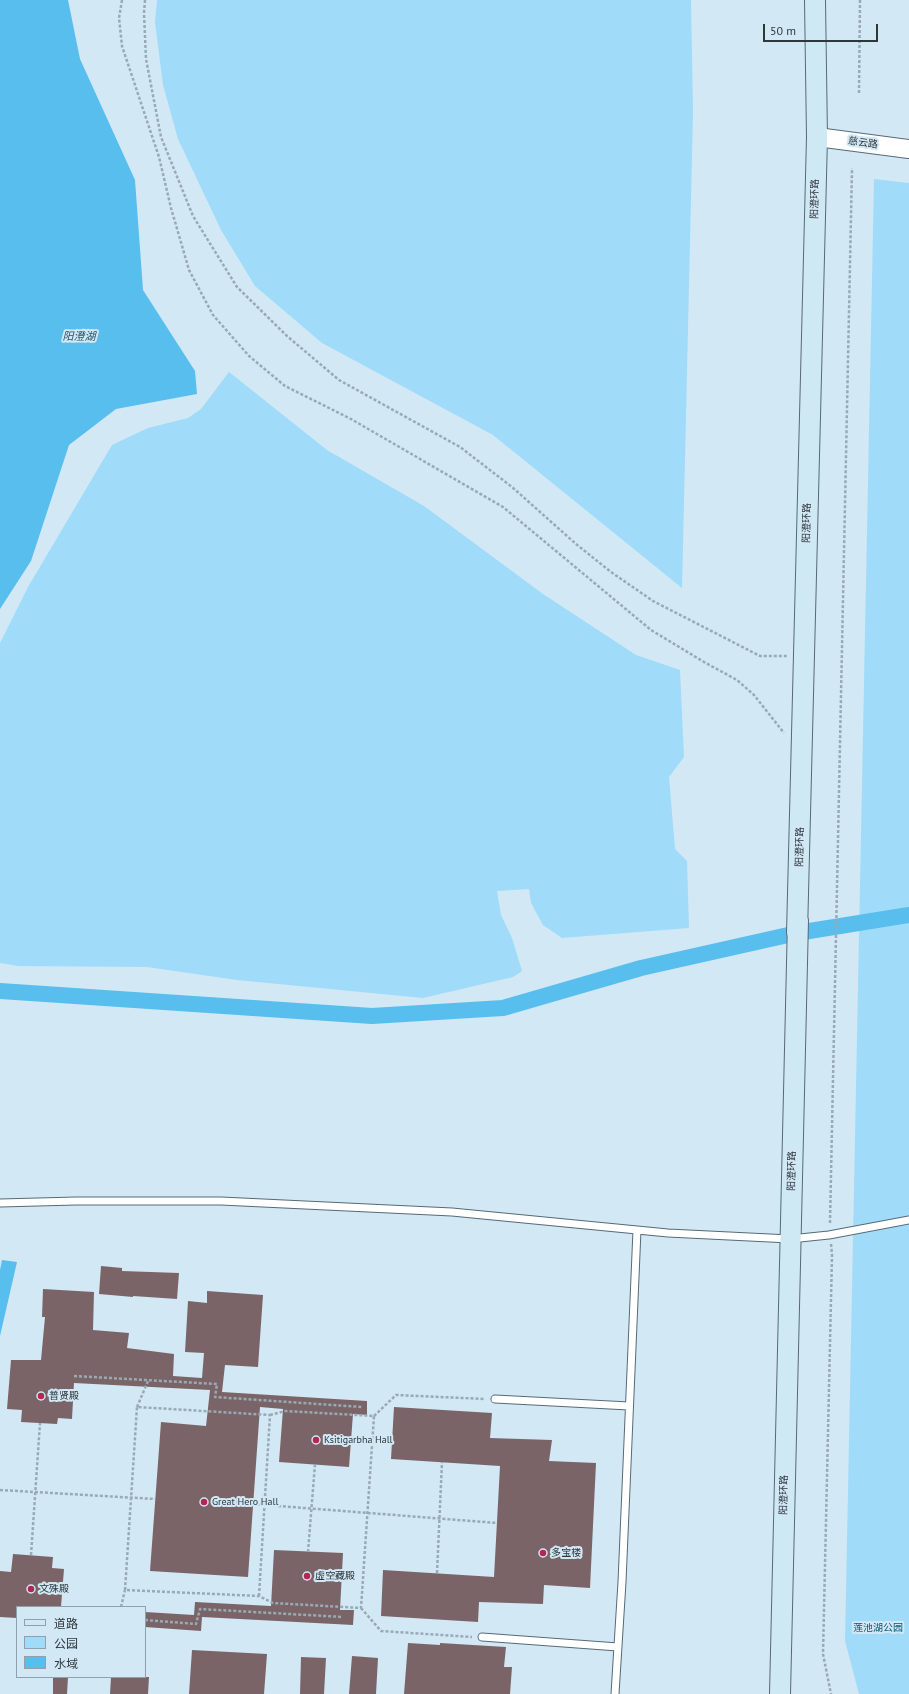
<!DOCTYPE html>
<html>
<head>
<meta charset="utf-8">
<style>
  body { margin:0 }
  #map { position:relative; width:909px; height:1694px; overflow:hidden; background:#d2e8f5; font-family:"PT Sans","Noto Sans SC",sans-serif }
  canvas { display:block }
  .legend { position:absolute; left:16px; top:1606px; width:130px; height:72px; box-sizing:border-box; background:#d2e8f5; border:1px solid #90a1ab; margin:0; padding:5px 7px; list-style:none; font-size:12px; color:#2e373c }
  .legend li { display:flex; align-items:center; gap:8px; height:20px }
  .legend b { width:20px; border:1px solid #90a1ab }
  .scale { position:absolute; left:763px; top:24px; width:115px; height:18px; box-sizing:border-box; border:2px solid #2e373c; border-top:0; padding-left:5px; font-size:12px; line-height:14px; white-space:nowrap; color:#2e373c; -webkit-text-stroke:3px #d2e8f5; paint-order:stroke }
</style>
</head>
<body>
<div id="map">
<canvas width="909" height="1694"></canvas>
<ul class="legend">
<li><b style="height:5px;background:#cee8f4"></b>道路</li>
<li><b style="height:11px;background:#a0dbf9"></b>公园</li>
<li><b style="height:11px;background:#57beee"></b>水域</li>
</ul>
<div class="scale">50 m</div>
</div>
<script>
const ctx = document.querySelector('canvas').getContext('2d');
ctx.lineJoin = 'round';
function fillPath(path, color) { ctx.fillStyle = color; ctx.fill(path, 'evenodd'); }
const shape = rows => new Path2D(rows.map(r => 'M' + r).join(''));
function stroke(path, color, width, dash) { ctx.strokeStyle = color; ctx.lineWidth = width; ctx.lineCap = dash ? 'butt' : 'round'; ctx.setLineDash(dash || []); ctx.stroke(path); }
function drawText(font, color, halo, rows, align = 'center') {
  ctx.font = font + ' "PT Sans","Noto Sans SC",sans-serif'; ctx.lineWidth = 4; ctx.setLineDash([]); ctx.textBaseline = 'middle'; ctx.strokeStyle = halo; ctx.fillStyle = color; for (const [text, x, y, turn = 0] of rows) {
    ctx.save(); ctx.translate(x, y); ctx.rotate((+turn || 0) * Math.PI / 180); ctx.textAlign = isNaN(turn) ? turn : align; if (halo) ctx.strokeText(text, 0, 0); ctx.fillText(text, 0, 0); ctx.restore();
  }
}
const green = shape([
  [157,0,691,0,693,112,682,588,493,435,322,343,255,286,221,230,178,139,163,85,155,22],
  [874,179,909,183,909,1694,859,1694,845,1641],
  [229,372,327,450,424,506,543,594,636,655,680,670,684,757,669,777,675,849,687,861,689,928,562,938,543,925,531,903,529,889,497,891,501,915,512,938,522,971,513,977,423,998,237,980,147,967,18,966,0,963,0,643,28,587,112,445,148,428,188,418,201,409]
]);
const water = shape([
  [0,0,68,0,80,59,135,180,143,290,195,371,197,394,116,409,69,445,31,561,0,609],
  [2,1260,17,1262,0,1336,0,1270]
]);
const canal = shape([
  [0,991,372,1016,503,1008,641,968,797,933,909,915]
]);
const building = shape([
  [101,1266,122,1268,122,1271,179,1273,177,1299,133,1296,133,1297,99,1294],
  [43,1289,94,1292,93,1330,129,1333,127,1348,174,1354,173,1376,202,1378,204,1353,185,1352,188,1301,207,1303,207,1291,263,1295,258,1367,225,1365,222,1392,367,1401,367,1415,353,1414,349,1467,279,1462,283,1409,260,1407,248,1577,150,1571,161,1422,206,1426,210,1390,74,1383,72,1419,58,1418,57,1424,21,1422,22,1410,7,1409,11,1360,41,1360,45,1317,42,1317],
  [394,1407,492,1413,490,1438,552,1440,549,1461,596,1463,590,1588,544,1585,543,1604,479,1602,478,1622,381,1616,383,1570,494,1577,500,1466,391,1459],
  [274,1550,343,1553,340,1610,354,1610,353,1625,202,1617,201,1631,145,1627,145,1612,194,1615,195,1602,271,1606],
  [13,1554,53,1557,52,1568,64,1569,61,1607,17,1607,17,1618,0,1617,0,1571,11,1572],
  [408,1643,440,1645,440,1643,506,1647,504,1667,512,1667,510,1694,404,1694],
  [192,1650,267,1654,264,1694,189,1694],
  [352,1656,378,1658,376,1694,349,1694],
  [301,1657,326,1658,324,1694,300,1694],
  [53,1677,68,1677,67,1694,53,1694],
  [111,1677,149,1677,148,1694,110,1694]
]);
const path = shape([
  [122,0,119,18,122,46,159,157,171,208,189,270,213,315,249,356,285,386,351,419,503,507,651,630,704,662,737,680,754,695,784,733],
  [145,0,144,13,146,59,161,137,193,216,237,287,287,336,339,380,460,447,512,487,576,544,611,572,653,601,760,656,787,656],
  [859,93,860,0],
  [830,1223,852,168],
  [831,1244,832,1255,823,1654,831,1694],
  [74,1376,217,1384,215,1397,362,1407],
  [137,1407,148,1381],
  [374,1416,396,1395,485,1399],
  [0,1490,155,1499],
  [253,1504,497,1523],
  [308,1552,315,1464],
  [31,1555,40,1423],
  [437,1573,442,1462],
  [259,1596,270,1415,137,1407,125,1590,259,1596,273,1603,361,1608,374,1416,285,1411,270,1415],
  [121,1607,125,1590],
  [361,1608,381,1631,472,1637],
  [145,1620,196,1624,200,1609,343,1617]
]);
const service = shape([
  [0,1203,76,1201,221,1201,452,1212,668,1233,790,1239,829,1235,909,1220],
  [495,1399,629,1406],
  [482,1637,618,1647],
  [615,1694,622,1582,637,1230]
]);
const tertiary = shape([
  [817,137,909,149]
]);
const secondary = shape([
  [797,933,817,137,815,0],
  [780,1694,798,920]
]);
const markers = [
  [41,1396,4,"#b52552"],
  [316,1440,4,"#b52552"],
  [204,1502,4,"#b52552"],
  [543,1553,4,"#b52552"],
  [307,1576,4,"#b52552"],
  [31,1589,4,"#b52552"]
];
const streetNames = [
  ["慈云路",863,143,8],
  ["阳澄环路",815,199,-89],
  ["阳澄环路",807,523,-89],
  ["阳澄环路",800,847,-89],
  ["阳澄环路",792,1171,-89],
  ["阳澄环路",784,1495,-89]
];
const poiNames = [
  ["普贤殿",49,1396],
  ["Ksitigarbha Hall",324,1440],
  ["Great Hero Hall",212,1502],
  ["多宝楼",551,1553],
  ["虚空藏殿",315,1576],
  ["文殊殿",39,1589]
];
const parkNames = [
  ["莲池湖公园",878,1628]
];
const waterNames = [
  ["阳澄湖",79,337]
];
fillPath(green, '#a0dbf9');
fillPath(water, '#57beee');
stroke(canal, '#57beee', 16);
fillPath(building, '#7b6467');
stroke(service, '#566a75', 9);
stroke(tertiary, '#566a75', 20);
stroke(secondary, '#566a75', 22);
stroke(path, '#98aab4', 2.5, [3, 2]);
stroke(service, '#fff', 7);
stroke(tertiary, '#fff', 18);
stroke(secondary, '#cee8f4', 20);
for (const [x, y, r, color] of markers) { const dot = new Path2D(); dot.arc(x, y, r, 0, 2 * Math.PI); ctx.fillStyle = color; ctx.fill(dot); stroke(dot, '#d2e8f5', 1.5); }
drawText('10px', '#2e373c', '#d2e8f5', streetNames);
drawText('10px', '#2e373c', '#d2e8f5', poiNames, 'left');
drawText('10px', '#005a79', '#d2e8f5', parkNames);
drawText('italic 11px', '#265166', '#d2e8f5', waterNames);
</script>
</body>
</html>
